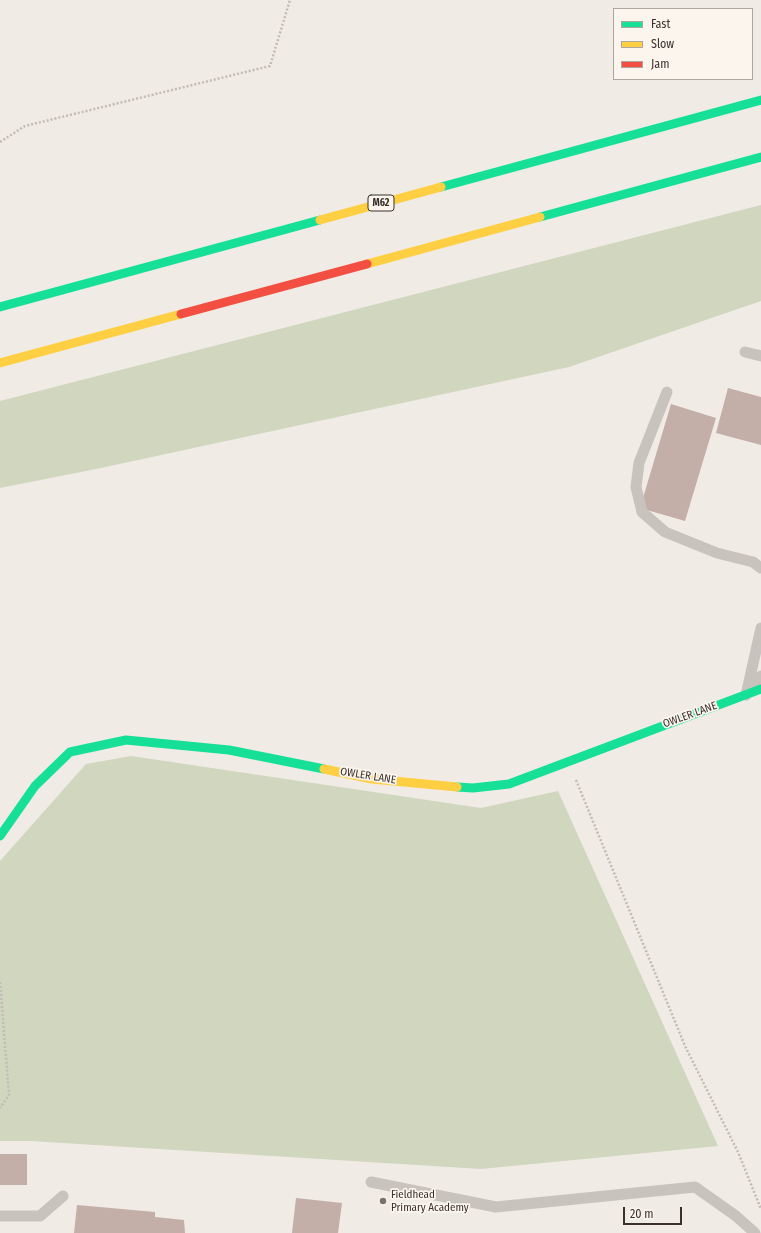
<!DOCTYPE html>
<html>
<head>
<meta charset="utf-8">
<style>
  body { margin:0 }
  #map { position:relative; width:761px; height:1233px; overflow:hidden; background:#f0ebe5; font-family:"Fira Sans Condensed",sans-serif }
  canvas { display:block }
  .legend { position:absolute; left:613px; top:8px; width:140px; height:72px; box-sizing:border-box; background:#fbf5ee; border:1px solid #aea6a0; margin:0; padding:5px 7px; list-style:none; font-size:12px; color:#3b302b }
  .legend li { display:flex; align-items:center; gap:8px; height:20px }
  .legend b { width:20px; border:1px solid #aea6a0 }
  .scale { position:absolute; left:623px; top:1207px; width:59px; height:18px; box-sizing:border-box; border:2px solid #3b302b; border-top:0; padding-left:5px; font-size:12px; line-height:14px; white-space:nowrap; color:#3b302b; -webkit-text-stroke:3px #fbf5ee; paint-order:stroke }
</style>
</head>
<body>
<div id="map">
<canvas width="761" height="1233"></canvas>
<ul class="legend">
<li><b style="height:5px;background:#16e098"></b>Fast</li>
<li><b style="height:5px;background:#ffcf43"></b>Slow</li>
<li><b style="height:5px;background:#f24e42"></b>Jam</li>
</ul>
<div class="scale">20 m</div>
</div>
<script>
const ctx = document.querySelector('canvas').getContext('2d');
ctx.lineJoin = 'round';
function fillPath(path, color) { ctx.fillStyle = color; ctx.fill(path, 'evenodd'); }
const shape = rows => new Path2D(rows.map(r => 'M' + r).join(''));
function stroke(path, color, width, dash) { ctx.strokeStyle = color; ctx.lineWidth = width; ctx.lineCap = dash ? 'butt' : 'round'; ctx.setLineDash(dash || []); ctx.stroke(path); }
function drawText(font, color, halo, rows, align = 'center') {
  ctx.font = font + ' "Fira Sans Condensed",sans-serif'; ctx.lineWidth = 3.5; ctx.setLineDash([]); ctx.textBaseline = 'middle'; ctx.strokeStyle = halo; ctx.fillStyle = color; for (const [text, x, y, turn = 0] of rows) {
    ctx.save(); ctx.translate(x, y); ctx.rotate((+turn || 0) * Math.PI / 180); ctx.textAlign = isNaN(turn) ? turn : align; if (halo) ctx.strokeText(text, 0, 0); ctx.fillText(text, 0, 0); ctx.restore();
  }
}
const green = shape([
  [761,205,761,301,569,367,101,468,0,488,0,401],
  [131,756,481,808,558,791,718,1146,481,1169,31,1141,0,1141,0,861,86,764]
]);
const building = shape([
  [728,388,761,397,761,445,716,433],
  [671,404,716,418,685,521,640,508],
  [0,1154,27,1154,27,1185,0,1185],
  [296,1198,342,1203,338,1233,292,1233],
  [77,1205,155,1212,155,1217,184,1220,185,1233,74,1233]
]);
const path = shape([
  [0,142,25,126,270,66,290,0],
  [576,780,685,1046,738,1152,761,1209],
  [0,982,9,1095,0,1108]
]);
const lane = shape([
  [745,352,761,356],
  [667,392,639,463,636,487,642,512,665,532,717,553,753,562,761,568],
  [750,690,761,676],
  [746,695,761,628],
  [371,1182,496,1207,695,1187,736,1216,755,1233],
  [0,1216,40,1216,63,1196]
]);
const fast = shape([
  [441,187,761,100],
  [540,217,761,157],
  [0,307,320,220],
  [457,787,473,788,509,784,761,689],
  [0,836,35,786,70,752,126,740,229,750,324,769]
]);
const slow = shape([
  [320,220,441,187],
  [367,264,540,217],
  [0,363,181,314],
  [324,769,372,779,457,787]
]);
const jam = shape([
  [181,314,367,264]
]);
const markers = [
  [383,1201,4,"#7a716c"]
];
const shields = [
  [381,203,26]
];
const shieldNames = [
  ["M62",381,203]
];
const streetNames = [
  ["OWLER LANE",690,715,-20],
  ["OWLER LANE",368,776,9]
];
const poiNames = [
  ["Fieldhead",391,1195],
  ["Primary Academy",391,1208]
];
fillPath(green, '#d1d6bf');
fillPath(building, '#c3afa7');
stroke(path, '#c2bbb6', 2.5, [2, 2]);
stroke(lane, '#c9c3be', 11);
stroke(fast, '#16e098', 9);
stroke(slow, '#ffcf43', 9);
stroke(jam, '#f24e42', 9);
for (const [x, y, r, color] of markers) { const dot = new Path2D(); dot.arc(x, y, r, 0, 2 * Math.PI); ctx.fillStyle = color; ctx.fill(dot); stroke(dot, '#fbf5ee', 1.5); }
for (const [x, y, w] of shields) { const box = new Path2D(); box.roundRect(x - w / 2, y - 8, w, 16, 3); ctx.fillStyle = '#fbf5ee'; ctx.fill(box); stroke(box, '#3b302b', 1); }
drawText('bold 10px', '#3b302b', null, shieldNames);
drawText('11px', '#3b302b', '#fbf5ee', streetNames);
drawText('11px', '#3b302b', '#fbf5ee', poiNames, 'left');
</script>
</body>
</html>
